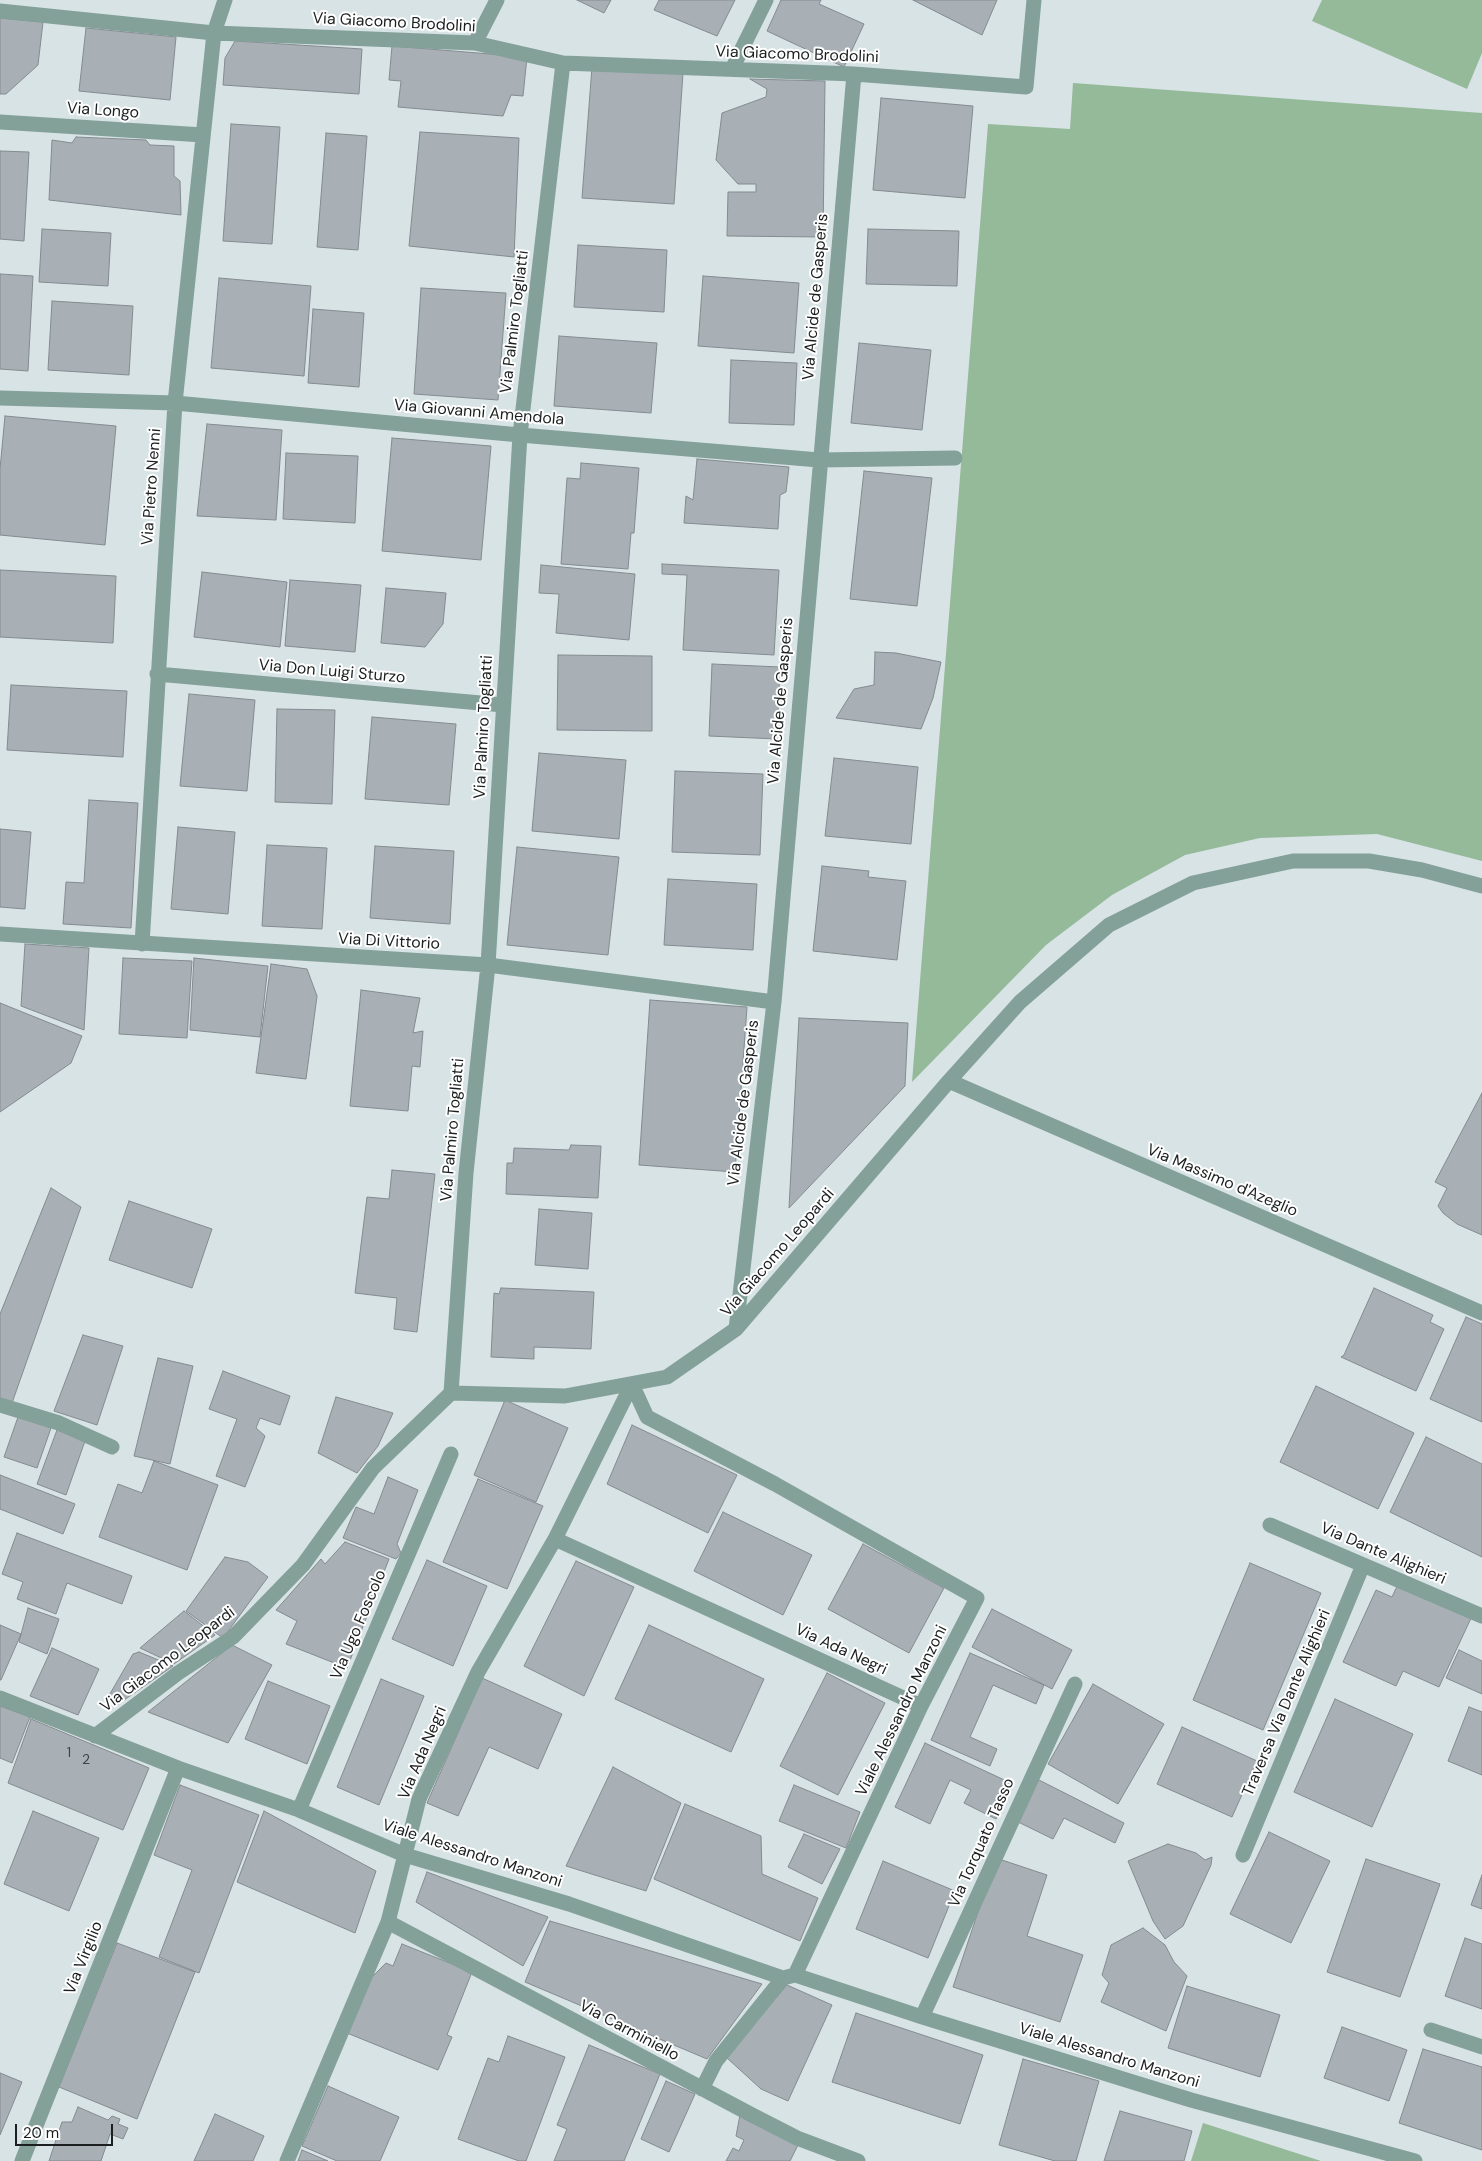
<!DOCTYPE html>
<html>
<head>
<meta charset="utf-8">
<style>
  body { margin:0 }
  #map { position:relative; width:1482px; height:2161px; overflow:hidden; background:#d8e3e5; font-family:"DM Sans",sans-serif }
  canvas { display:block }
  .scale { position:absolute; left:15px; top:2124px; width:98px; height:22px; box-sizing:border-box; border:2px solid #1b1f1f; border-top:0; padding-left:6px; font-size:15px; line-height:18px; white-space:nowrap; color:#1b1f1f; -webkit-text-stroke:4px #fff; paint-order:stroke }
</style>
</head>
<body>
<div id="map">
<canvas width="1482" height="2161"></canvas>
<div class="scale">20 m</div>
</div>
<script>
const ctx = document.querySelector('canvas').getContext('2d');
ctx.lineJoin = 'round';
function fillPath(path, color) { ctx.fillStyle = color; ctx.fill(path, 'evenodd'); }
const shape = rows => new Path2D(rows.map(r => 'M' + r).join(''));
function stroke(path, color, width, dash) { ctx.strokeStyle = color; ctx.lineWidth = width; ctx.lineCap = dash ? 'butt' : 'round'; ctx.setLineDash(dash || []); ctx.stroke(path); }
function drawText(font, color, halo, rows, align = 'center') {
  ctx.font = font + ' "DM Sans",sans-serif'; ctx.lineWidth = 4; ctx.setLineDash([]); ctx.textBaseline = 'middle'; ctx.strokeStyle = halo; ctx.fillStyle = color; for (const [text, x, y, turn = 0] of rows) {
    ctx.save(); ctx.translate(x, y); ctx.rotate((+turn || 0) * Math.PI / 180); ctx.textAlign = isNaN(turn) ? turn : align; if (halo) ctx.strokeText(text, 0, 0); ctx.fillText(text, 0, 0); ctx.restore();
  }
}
const green = shape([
  [1322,0,1482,0,1482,53,1467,89,1312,21],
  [1073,83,1482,113,1482,861,1377,834,1260,838,1185,855,1112,895,1046,945,912,1082,988,124,1070,129],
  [1203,2123,1321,2161,1191,2161]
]);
const building = shape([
  [577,0,611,0,604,13,577,0],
  [659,0,735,0,717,36,654,10,659,0],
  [781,0,821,0,819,4,864,24,844,67,767,31,781,0],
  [913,0,997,0,982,35,913,0],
  [0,18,43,22,38,65,6,94,0,94,0,18],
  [86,28,176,37,170,100,79,91,86,28],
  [235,41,362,49,359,94,223,85,225,58,235,41],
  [392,46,527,57,523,96,511,95,503,116,398,107,401,81,389,80,392,46],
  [592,67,683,73,674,204,582,198,592,67],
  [750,79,825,81,823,237,727,236,728,192,756,192,756,184,738,184,716,160,722,113,766,97,767,89,750,79],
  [881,98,973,106,965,198,873,190,881,98],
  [231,124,280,127,272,244,223,241,231,124],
  [420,132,519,138,514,257,409,246,420,132],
  [326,133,367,136,358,250,317,247,326,133],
  [76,137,146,140,150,145,174,146,174,176,180,181,181,215,49,200,52,140,72,143,76,137],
  [0,151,29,152,24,241,0,239,0,151],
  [42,229,111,233,108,286,39,282,42,229],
  [868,229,959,231,957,286,866,284,868,229],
  [578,245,667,250,664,312,574,307,578,245],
  [0,274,33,276,28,371,0,369,0,274],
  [703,276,799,283,794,353,698,346,703,276],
  [219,278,311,286,304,376,211,368,219,278],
  [421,288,506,293,498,400,414,394,421,288],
  [52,301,133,306,129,375,48,370,52,301],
  [313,309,364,313,359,387,308,383,313,309],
  [559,336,657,343,651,413,554,406,559,336],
  [859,343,931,350,922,430,851,423,859,343],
  [731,360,797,363,794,425,729,423,731,360],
  [5,416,116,426,105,545,0,535,0,469,5,416],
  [207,424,282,430,276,520,197,516,207,424],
  [392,438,491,446,481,560,382,551,392,438],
  [286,453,358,456,355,523,283,519,286,453],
  [697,459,789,467,786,492,780,495,778,529,684,523,686,496,693,500,697,459],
  [581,463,639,468,634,533,631,533,628,569,561,564,567,478,580,479,581,463],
  [864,471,932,478,917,606,850,599,864,471],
  [662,564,779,570,774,655,683,650,687,575,662,574,662,564],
  [541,565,635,574,629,640,556,633,559,594,539,593,541,565],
  [0,570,116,576,113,643,0,637,0,570],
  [202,572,287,582,280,647,194,637,202,572],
  [290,580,361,585,355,652,285,646,290,580],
  [386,588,446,593,443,624,425,647,381,643,386,588],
  [875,652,896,653,941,662,933,698,921,729,836,718,854,689,874,685,875,652],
  [558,655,652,656,652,731,557,730,558,655],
  [712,664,780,667,777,739,709,736,712,664],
  [11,685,127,691,123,757,7,750,11,685],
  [189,694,255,700,247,791,180,786,189,694],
  [277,709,335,710,332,804,275,802,277,709],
  [372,717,456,724,449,805,365,799,372,717],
  [539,753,626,760,619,839,532,831,539,753],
  [834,758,918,767,911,844,825,836,834,758],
  [675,771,763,774,760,855,672,852,675,771],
  [89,800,138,803,131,928,63,924,66,882,84,883,89,800],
  [178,827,235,832,228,914,171,909,178,827],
  [0,829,31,832,25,909,0,907,0,829],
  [267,845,327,848,322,929,262,926,267,845],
  [375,846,454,851,450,924,370,918,375,846],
  [517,847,619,857,608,955,507,945,517,847],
  [822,866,869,871,868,877,906,881,897,960,813,951,822,866],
  [668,879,757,884,753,950,664,945,668,879],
  [25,944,89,948,84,1030,21,1006,25,944],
  [123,958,192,961,187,1038,119,1034,123,958],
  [194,958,268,966,260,1037,190,1030,194,958],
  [271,964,307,969,317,996,306,1079,256,1073,271,964],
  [361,990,420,998,413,1033,423,1031,420,1067,412,1066,408,1111,350,1106,361,990],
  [650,1000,747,1007,735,1172,639,1165,650,1000],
  [0,1003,82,1036,71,1063,0,1112,0,1003],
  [799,1018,908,1023,905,1086,789,1208,799,1018],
  [1482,1093,1482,1235,1457,1224,1443,1213,1438,1206,1447,1188,1435,1182,1482,1093],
  [571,1145,601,1146,598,1198,506,1194,507,1163,513,1163,514,1148,569,1150,571,1145],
  [392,1170,435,1174,417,1332,394,1329,397,1298,355,1293,367,1197,389,1199,392,1170],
  [51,1188,81,1207,12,1403,0,1399,0,1314,51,1188],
  [129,1201,212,1229,192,1288,109,1260,129,1201],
  [539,1209,592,1213,588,1269,535,1265,539,1209],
  [501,1288,594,1292,591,1349,534,1347,534,1359,491,1357,494,1293,499,1294,501,1288],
  [1374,1288,1433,1315,1430,1322,1444,1329,1416,1391,1341,1357,1344,1355,1374,1288],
  [1466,1317,1482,1324,1482,1422,1430,1399,1466,1317],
  [83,1335,123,1346,97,1425,54,1411,83,1335],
  [158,1358,193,1366,170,1464,134,1456,158,1358],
  [223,1371,290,1396,280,1425,260,1418,256,1428,265,1436,245,1487,216,1476,237,1419,209,1409,223,1371],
  [1316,1386,1414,1433,1378,1509,1280,1462,1316,1386],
  [336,1397,393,1413,378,1446,357,1473,318,1453,336,1397],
  [505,1400,568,1428,536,1502,474,1475,505,1400],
  [18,1417,51,1428,37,1468,4,1457,18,1417],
  [632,1425,737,1475,708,1533,607,1484,632,1425],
  [57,1430,85,1441,66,1495,37,1484,57,1430],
  [1426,1437,1482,1464,1482,1557,1390,1512,1426,1437],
  [154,1461,218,1485,187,1570,99,1537,118,1484,142,1493,154,1461],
  [0,1475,75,1504,63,1534,0,1509,0,1475],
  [388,1477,418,1490,397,1544,401,1553,396,1559,343,1538,356,1507,374,1514,388,1477],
  [478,1479,543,1506,507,1589,443,1562,478,1479],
  [723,1512,812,1555,783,1615,694,1571,723,1512],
  [17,1533,132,1576,122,1604,67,1583,56,1614,17,1599,23,1582,2,1574,17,1533],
  [345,1542,389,1559,347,1668,286,1644,297,1621,276,1610,321,1559,325,1564,345,1542],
  [863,1544,944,1588,909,1653,828,1609,863,1544],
  [225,1557,248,1562,268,1577,223,1638,186,1611,225,1557],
  [427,1560,487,1586,453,1666,392,1639,427,1560],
  [576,1561,634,1587,584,1696,524,1666,576,1561],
  [1250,1563,1321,1593,1263,1730,1193,1700,1250,1563],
  [1399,1582,1472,1616,1439,1687,1403,1671,1396,1686,1343,1662,1376,1590,1392,1597,1399,1582],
  [28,1608,59,1619,47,1654,19,1642,28,1608],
  [992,1609,1072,1650,1052,1689,972,1647,992,1609],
  [184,1611,215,1635,174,1664,140,1648,184,1611],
  [0,1625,21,1634,1,1680,0,1680,0,1625],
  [649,1625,764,1679,731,1752,615,1699,649,1625],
  [232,1645,272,1665,228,1743,148,1712,232,1645],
  [52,1648,99,1669,78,1715,30,1696,52,1648],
  [1459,1650,1482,1661,1482,1694,1446,1678,1459,1650],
  [139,1652,173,1666,117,1705,107,1699,133,1654,139,1652],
  [970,1653,1044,1685,1036,1704,993,1685,970,1737,997,1749,990,1766,931,1740,970,1653],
  [827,1673,885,1703,838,1795,780,1766,827,1673],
  [482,1678,562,1714,538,1769,489,1747,458,1816,427,1803,482,1678],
  [381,1679,424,1696,379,1805,337,1787,381,1679],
  [268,1681,330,1706,307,1764,245,1739,268,1681],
  [1093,1684,1164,1724,1118,1804,1048,1764,1093,1684],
  [1335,1699,1413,1734,1372,1827,1294,1792,1335,1699],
  [0,1706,30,1717,12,1763,0,1758,0,1706],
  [1469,1707,1482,1712,1482,1775,1448,1761,1469,1707],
  [31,1719,149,1768,123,1830,8,1783,31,1719],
  [1182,1727,1257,1761,1232,1817,1157,1784,1182,1727],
  [925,1743,1013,1784,996,1819,964,1803,971,1790,950,1780,930,1824,895,1807,925,1743],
  [613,1767,681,1803,646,1891,566,1866,613,1767],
  [1035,1778,1124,1823,1115,1843,1064,1818,1053,1839,1014,1820,1035,1778],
  [180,1785,259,1815,199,1973,159,1957,192,1870,154,1855,180,1785],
  [794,1785,860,1812,846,1848,779,1821,794,1785],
  [685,1804,761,1836,762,1874,818,1898,800,1941,654,1879,685,1804],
  [33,1811,99,1838,69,1911,4,1884,33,1811],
  [264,1811,376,1871,355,1933,237,1882,264,1811],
  [1269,1832,1330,1861,1291,1943,1230,1914,1269,1832],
  [804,1834,840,1849,822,1884,788,1867,804,1834],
  [1168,1844,1196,1853,1205,1860,1212,1857,1211,1865,1183,1926,1165,1939,1153,1921,1128,1861,1168,1844],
  [996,1858,1047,1875,1027,1936,1083,1955,1060,2022,953,1987,996,1858],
  [1366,1859,1440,1884,1400,1997,1327,1972,1366,1859],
  [883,1861,955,1891,928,1958,856,1929,883,1861],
  [427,1872,548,1917,523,1966,416,1902,427,1872],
  [1482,1875,1482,1909,1471,1905,1482,1875],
  [550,1921,762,1984,707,2059,525,1982,550,1921],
  [1143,1928,1165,1945,1174,1962,1187,1976,1166,2031,1101,2002,1109,1983,1102,1975,1111,1945,1143,1928],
  [1465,1938,1482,1944,1482,2009,1445,1996,1465,1938],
  [117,1943,195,1972,137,2119,59,2087,117,1943],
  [402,1944,472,1972,447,2035,452,2037,438,2070,347,2033,371,1978,386,1963,393,1966,402,1944],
  [787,1985,832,2005,788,2101,761,2089,727,2058,732,2049,787,1985],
  [1187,1986,1280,2015,1260,2077,1168,2048,1187,1986],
  [856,2013,983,2055,960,2124,832,2082,856,2013],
  [1342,2027,1407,2050,1389,2101,1324,2078,1342,2027],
  [508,2036,565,2057,526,2161,519,2161,458,2139,488,2058,499,2062,508,2036],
  [589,2045,660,2074,624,2161,554,2161,567,2129,557,2125,589,2045],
  [1423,2049,1482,2067,1482,2150,1399,2123,1423,2049],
  [1023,2059,1099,2081,1076,2161,1055,2161,999,2145,1023,2059],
  [0,2073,22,2082,0,2135,0,2073],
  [666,2081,695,2094,669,2152,641,2139,666,2081],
  [328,2086,399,2117,380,2161,337,2161,302,2146,328,2086],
  [78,2107,108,2120,112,2116,120,2119,118,2124,128,2128,123,2139,110,2134,101,2161,49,2161,62,2122,72,2122,78,2107],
  [1120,2111,1192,2131,1184,2161,1104,2161,1120,2111],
  [215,2114,264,2136,253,2161,194,2161,215,2114],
  [740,2115,799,2143,790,2161,726,2161,733,2148,739,2151,744,2140,736,2136,740,2115],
  [302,2150,328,2161,298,2161,302,2150]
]);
const minor = shape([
  [0,11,214,33,475,43,563,63,854,74,1026,87,1034,0],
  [475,43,497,0],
  [732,69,766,0],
  [0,122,203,135],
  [0,398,175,403,520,435,819,460,955,458],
  [157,674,503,705],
  [0,934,488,965,774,1002],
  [142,944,175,403,214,33,225,0],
  [949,1081,1482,1313],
  [736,1329,774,1002,854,74],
  [632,1384,647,1417,775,1484,977,1598,921,1706,795,1975],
  [632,1384,555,1539,921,1706],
  [451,1393,466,1173,488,965,520,435,563,63],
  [0,1405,59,1423,112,1447],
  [1270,1525,1482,1616],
  [0,1698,178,1768,299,1810,405,1855,569,1904,783,1978,795,1975,922,2017,1191,2100,1415,2161],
  [95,1736,178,1673,233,1637,303,1565,373,1468,451,1393,565,1396,667,1377,736,1329,949,1081,1020,1002,1109,925,1193,883,1293,861,1369,861,1422,870,1482,886],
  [299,1810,451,1454],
  [1243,1855,1363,1565],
  [388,1922,752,2115,797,2138,858,2161],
  [922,2017,1075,1684],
  [1431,2030,1482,2047],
  [702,2089,716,2061,783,1978],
  [22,2161,178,1768],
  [287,2161,388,1922,419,1799,478,1672,555,1539]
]);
const numberNames = [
  ["1",69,1753],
  ["2",86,1760]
];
const streetNames = [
  ["Via Giacomo Brodolini",394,23,3],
  ["Via Giacomo Brodolini",797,55,2],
  ["Via Longo",103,111,4],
  ["Via Alcide de Gasperis",816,297,-85],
  ["Via Palmiro Togliatti",515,322,-83],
  ["Via Giovanni Amendola",479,413,5],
  ["Via Pietro Nenni",152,487,-86],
  ["Via Don Luigi Sturzo",332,672,5],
  ["Via Alcide de Gasperis",781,701,-85],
  ["Via Palmiro Togliatti",484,727,-87],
  ["Via Di Vittorio",389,942,3],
  ["Via Alcide de Gasperis",744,1103,-83],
  ["Via Palmiro Togliatti",453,1130,-85],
  ["Via Massimo d'Azeglio",1222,1181,23],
  ["Via Giacomo Leopardi",778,1253,-49],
  ["Via Dante Alighieri",1383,1554,23],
  ["Via Ugo Foscolo",359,1625,-67],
  ["Via Ada Negri",841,1650,25],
  ["Via Giacomo Leopardi",168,1660,-37],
  ["Traversa Via Dante Alighieri",1287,1703,-67],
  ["Viale Alessandro Manzoni",902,1711,-64],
  ["Via Ada Negri",423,1753,-67],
  ["Via Torquato Tasso",982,1843,-66],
  ["Viale Alessandro Manzoni",472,1854,18],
  ["Via Virgilio",84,1958,-68],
  ["Via Carminiello",629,2031,28],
  ["Viale Alessandro Manzoni",1109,2056,17]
];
fillPath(green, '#94ba9a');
fillPath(building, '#a8b0b6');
stroke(building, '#838b90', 1);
stroke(minor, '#83a099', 15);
drawText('14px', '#3e4345', null, numberNames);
drawText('16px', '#1b1f1f', '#fff', streetNames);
</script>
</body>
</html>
